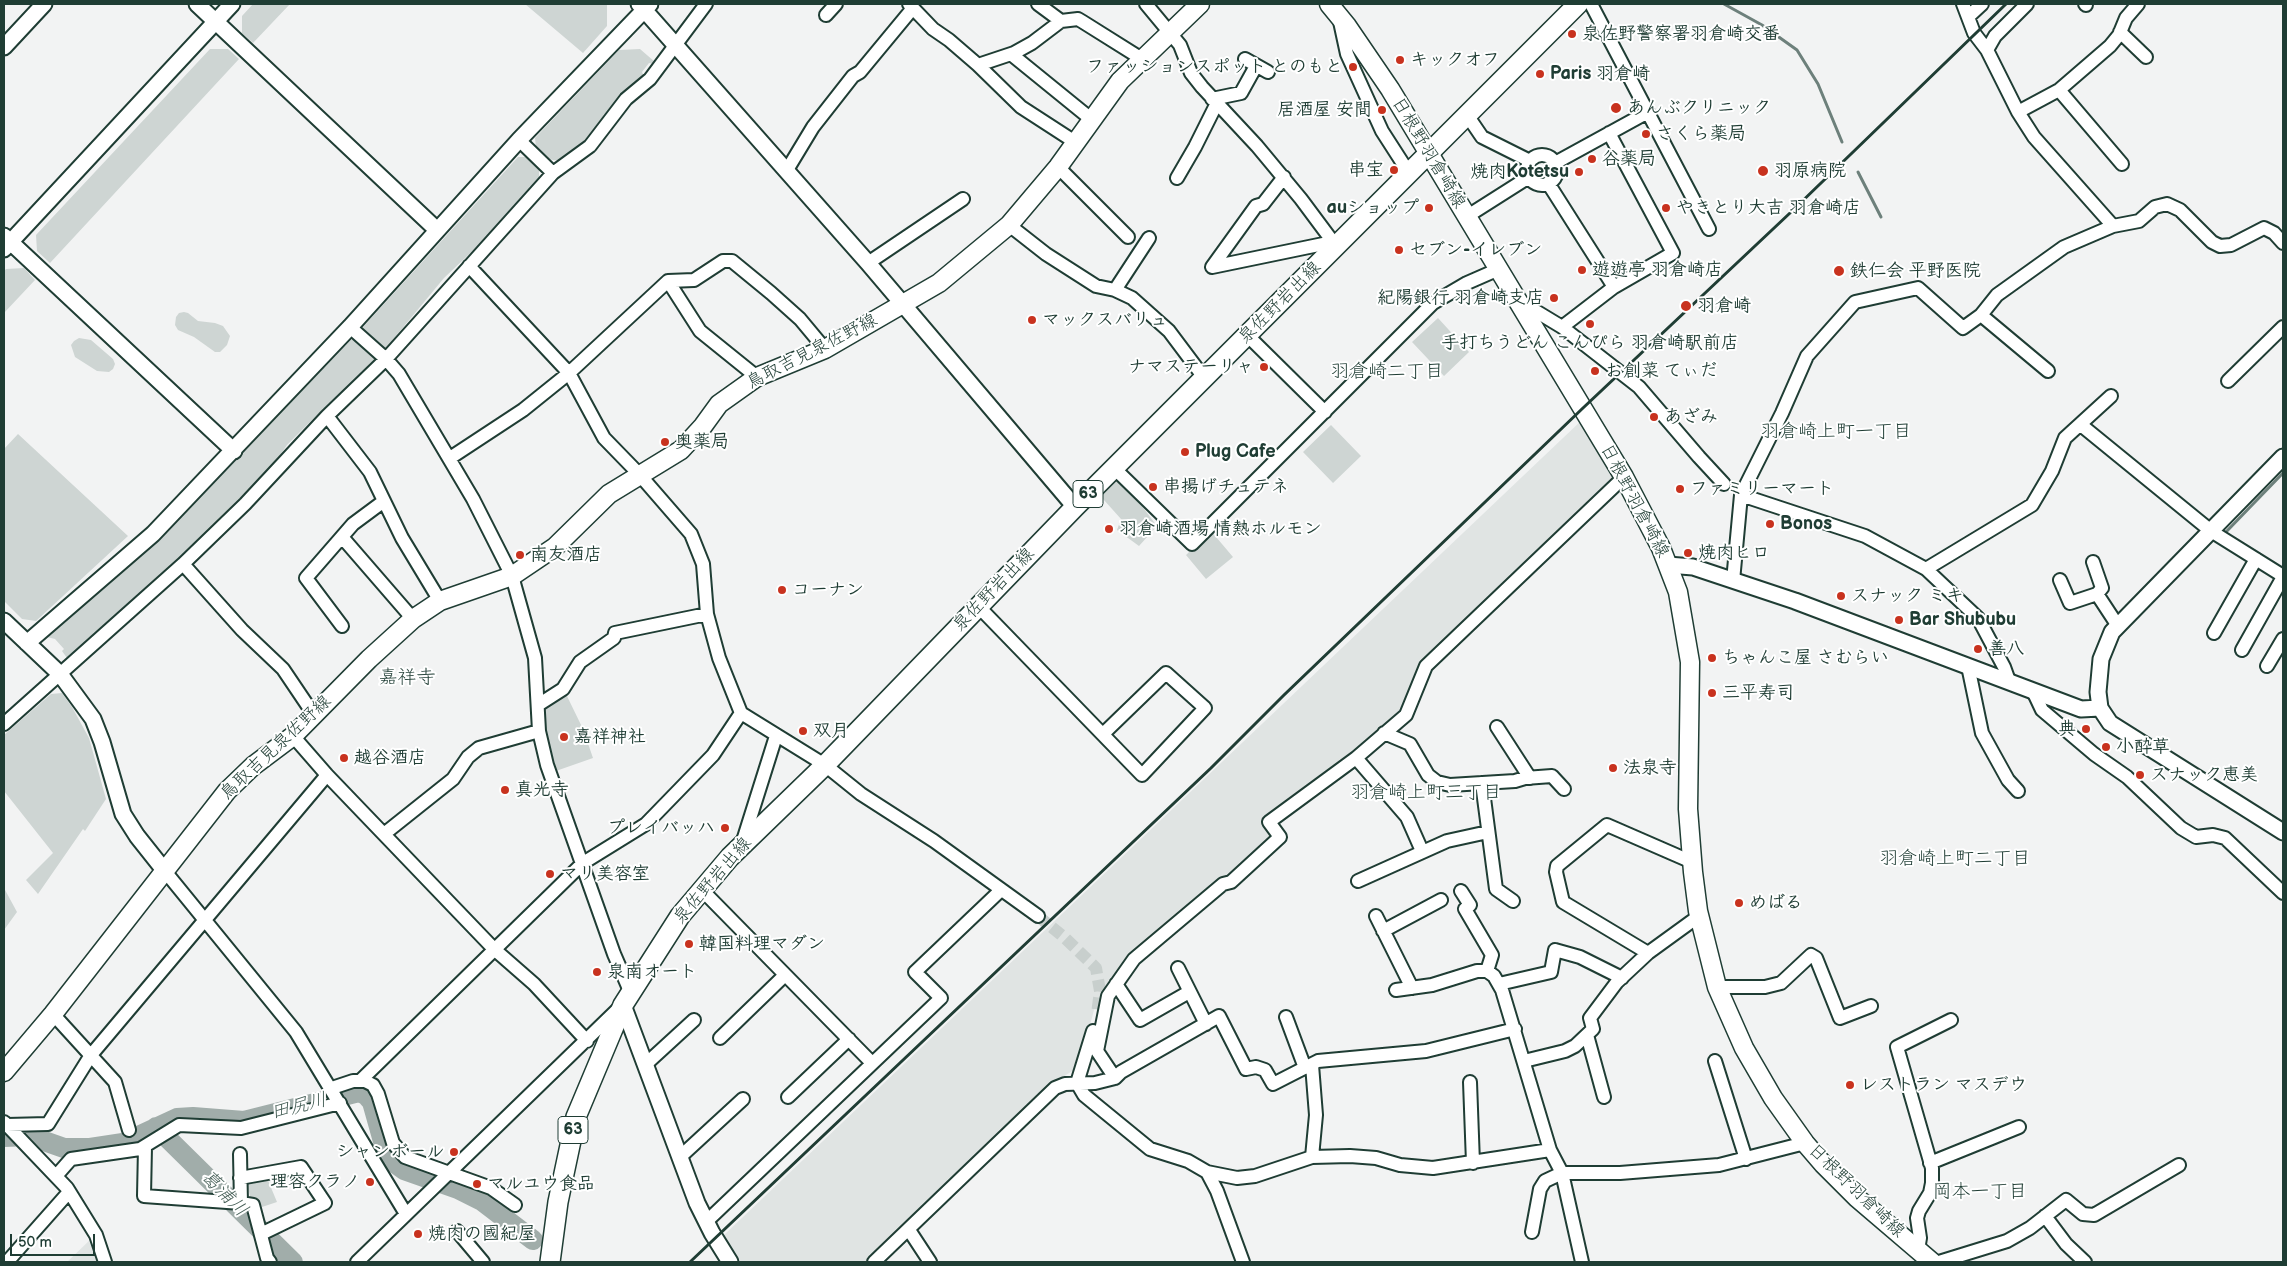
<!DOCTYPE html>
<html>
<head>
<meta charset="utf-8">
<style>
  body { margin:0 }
  #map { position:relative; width:2287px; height:1266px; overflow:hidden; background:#f2f3f3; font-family:"Balsamiq Sans",sans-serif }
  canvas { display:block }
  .frame { position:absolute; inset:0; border:5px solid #1f3d34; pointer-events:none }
  .scale { position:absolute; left:10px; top:1234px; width:85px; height:22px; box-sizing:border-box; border:2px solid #1f3d34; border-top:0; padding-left:6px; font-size:15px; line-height:18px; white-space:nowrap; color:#1f3d34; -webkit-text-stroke:4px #fff; paint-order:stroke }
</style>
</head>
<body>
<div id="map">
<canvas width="2287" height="1266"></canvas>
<div class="frame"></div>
<div class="scale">50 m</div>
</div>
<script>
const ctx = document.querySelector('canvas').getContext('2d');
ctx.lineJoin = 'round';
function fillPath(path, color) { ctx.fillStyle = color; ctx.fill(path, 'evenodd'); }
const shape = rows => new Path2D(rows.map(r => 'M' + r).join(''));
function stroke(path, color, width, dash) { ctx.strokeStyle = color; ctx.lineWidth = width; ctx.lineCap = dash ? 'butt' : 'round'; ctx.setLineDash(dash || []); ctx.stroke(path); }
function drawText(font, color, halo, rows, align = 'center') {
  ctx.font = font + ' "Balsamiq Sans","Klee One",sans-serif'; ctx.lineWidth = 4; ctx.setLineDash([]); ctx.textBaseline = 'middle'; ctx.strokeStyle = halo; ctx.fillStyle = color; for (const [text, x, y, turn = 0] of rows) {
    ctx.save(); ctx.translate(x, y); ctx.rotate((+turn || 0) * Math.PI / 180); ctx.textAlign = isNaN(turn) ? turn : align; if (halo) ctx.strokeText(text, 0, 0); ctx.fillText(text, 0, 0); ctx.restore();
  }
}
const built = shape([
  [1583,419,1616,481,1424,663,1404,711,1331,773,1261,821,1274,837,1131,957,1094,1010,1079,1067,1051,1084,866,1262,741,1262,724,1235],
  [92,1238,100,1262,67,1262]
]);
const green = shape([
  [253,4,290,4,253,43,242,33,242,16],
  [525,4,607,4,607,26,583,53],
  [210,49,228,49,239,59,50,263,37,251,36,235],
  [640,49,655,62,654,64,649,63,642,72,644,77,620,95,580,146,561,161,546,159,536,148,535,138,619,50],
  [518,157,528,157,539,169,539,178,481,243,444,278,386,348,381,348,363,331,363,327],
  [24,268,35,280,4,313,4,271,6,269],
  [184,312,188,313,198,321,215,323,223,326,230,336,227,345,220,352,215,352,194,337,178,330,175,325,176,317,179,313],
  [1438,318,1469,352,1444,376,1412,342],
  [79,338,91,340,113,359,115,364,113,369,109,372,97,371,75,357,71,345,74,341],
  [351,340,356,340,374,356,375,362,329,403,287,445,271,468,204,537,67,658,62,651,64,649,55,639,47,637,165,532],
  [1331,425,1361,456,1333,483,1303,452],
  [18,434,128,536,36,621,22,619,4,601,4,449],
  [1115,471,1157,526,1139,546,1117,530,1121,519,1095,490],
  [1211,531,1233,557,1206,579,1186,555],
  [565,692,583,729,593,758,553,772,540,706],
  [62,693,72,707,89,738,106,799,85,831,83,829,38,894,26,880,53,853,4,791,4,735,51,694],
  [4,888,17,912,4,930],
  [267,1178,277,1202,262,1207,258,1199,251,1200,247,1184]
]);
const stream = shape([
  [1724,4,1762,25,1797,50,1818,84,1842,142],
  [1858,172,1881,217],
  [2225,533,2283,473]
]);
const river = shape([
  [156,1127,293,1262],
  [4,1137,30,1136,64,1148,90,1148,123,1143,177,1118,193,1117,244,1121,359,1092,366,1095,372,1102,386,1152,393,1162,404,1170,458,1189,482,1201,533,1240]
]);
const minorTunnel = shape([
  [1038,916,1065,938,1096,968,1100,991,1097,1014]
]);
const minor = shape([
  [909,4,933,29,949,40,978,65,1021,107,1075,142],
  [1038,4,1061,21,1078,19,1083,22,1142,59],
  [1146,4,1180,45,1191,73,1202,87,1257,146,1301,199,1336,246],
  [1591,4,1709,229],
  [1963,4,1974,33,1987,50,2018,112,2034,137,2113,226],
  [2085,4,2086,5],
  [826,15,836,4],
  [1969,16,1982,4],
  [1339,17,1347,54,1382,131,1409,173],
  [2120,32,2146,57],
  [1987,50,1995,36,2027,4],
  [1011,54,1091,119],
  [1245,59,1268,72],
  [978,65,1014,53,1032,43,1061,21],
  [2059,90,2122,164],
  [1212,99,1241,93,1256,66],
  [2018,112,2059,90,2110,46,2119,35,2126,18,2138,4],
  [1467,115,1482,137,1530,161],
  [519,140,553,173],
  '1527 170a15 15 0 1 1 30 0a15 15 0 1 1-30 0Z',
  [1555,163,1648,112],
  [1058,167,1128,237],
  [787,170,813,127,853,76,860,72,913,8],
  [1284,177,1263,204,1256,206,1212,267,1333,242],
  [1177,178,1195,147,1217,103],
  [1548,183,1614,287,1673,253,1609,133],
  [1466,217,1529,177],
  [1009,225,1046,254,1096,286,1115,290,1132,298,1169,331,1205,379],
  [868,263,963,199],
  [469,266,569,373,604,438,639,474,691,534,703,564,707,614,719,658,741,713,825,765,861,794,934,841,1038,916],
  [668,281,700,331,757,377],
  [1115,290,1149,238],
  [1519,301,1562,327,1639,387,1699,457,1724,484],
  [1981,315,2048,371],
  [350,327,386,359,399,374,473,499,512,576,535,658,539,731,547,765,614,954,630,991],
  [1562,327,1614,287],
  [1247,335,1325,412],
  [2228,381,2283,327],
  [327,416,370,472,402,538,440,601],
  [2081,425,2211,531,2283,576],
  [450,458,523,410,569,373,668,281,694,280,723,261,732,261,771,293,800,319,825,349],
  [1114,468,1192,544,1433,303,1467,283,1499,269],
  [1741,495,1865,536,1926,569,1978,618,2004,667,2009,681],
  [342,537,413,619],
  [2093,562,2102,588,2097,594,2118,626],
  [183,564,242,630,283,669,314,715],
  [1926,569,2032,505,2052,471,2065,438,2111,396],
  [2060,580,2070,603,2097,594],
  [1733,581,1741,495,1782,413,1807,356,1855,302,1918,288,1963,328,1981,315,1997,295,2064,247,2113,226,2139,221,2155,207,2167,204,2180,210,2212,242,2220,246,2231,245,2264,228,2274,233,2283,243],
  [978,606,1142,775,1205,708,1166,673,1103,734],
  [342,626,306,578,353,524,384,501],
  [2214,633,2256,559],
  [2242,650,2283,577],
  [1968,666,1982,733,2008,780,2018,791],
  [2267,666,2283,639],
  [2033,691,2042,710,2094,754,2127,777,2181,828,2196,837,2213,835,2225,838,2283,893],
  [538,705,563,689,580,662,614,638,615,633,707,614],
  [4,724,183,564,245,504,327,416,386,359,553,173,590,146,626,99,650,79,706,4],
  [1497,727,1530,778],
  [1384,733,1410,744,1428,775,1437,782,1450,785,1515,781,1525,778,1552,776,1564,789],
  [293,736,327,775,494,949,534,984,587,1041],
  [1356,758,1407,817,1422,851],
  [1482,783,1496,889,1513,901],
  [384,834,453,779,468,757,479,748,539,731],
  [742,844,776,736],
  [164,870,296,1032,406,1214],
  [1358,881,1447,841,1488,832],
  [702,890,872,1063],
  [1461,891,1470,905,1465,909,1492,955,1487,971],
  [1376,916,1412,988],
  [1383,931,1441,900],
  [1648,953,1563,902,1556,872,1557,866,1607,825,1692,862],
  [1178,968,1206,1024],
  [1116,984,1140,1020,1189,992],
  [1499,984,1551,972,1555,950,1580,957,1622,978],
  [1717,987,1765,987,1781,983,1811,955,1816,958,1840,1018,1871,1006],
  [1396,990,1432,985,1477,971,1487,971,1494,976,1502,990,1550,1150],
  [53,1014,115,1082,129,1130],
  [1286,1017,1305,1068],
  [1587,1035,1604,1097],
  [720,1038,785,975],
  [1524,1061,1565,1051,1575,1046,1593,1029,1590,1018,1617,982,1648,953,1699,916],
  [1715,1061,1746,1159],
  [646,1064,694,1020],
  [1312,1065,1316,1115,1312,1157],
  [1115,1078,1097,1051,1108,996,1134,959,1223,884,1231,882,1280,837,1269,822,1356,758,1406,715,1426,666,1624,477],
  [360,1081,583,863,646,824,713,755,741,713],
  [1470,1082,1473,1163],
  [1077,1083,1084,1095,1150,1149,1188,1161,1207,1172,1237,1178,1255,1176,1312,1157,1350,1156,1376,1158,1400,1165,1433,1168,1550,1150,1562,1173,1620,1173,1719,1165,1805,1143],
  [1077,1083,1093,1031],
  [332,1088,353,1081,365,1081,373,1085,378,1094,393,1143,405,1157,491,1188,515,1205],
  [788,1097,849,1039],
  [4,1122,67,1188,96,1235,105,1262],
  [7,1125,48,1124,91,1055,327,775],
  [145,1147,144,1196,241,1203],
  [240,1154,241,1203,253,1205,267,1258,270,1262],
  [680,1157,743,1099],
  [1930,1163,2019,1127],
  [1207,1172,1217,1191,1243,1262],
  [56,1176,71,1159,140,1149,179,1125,241,1128,340,1103],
  [240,1178,301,1167,325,1203,261,1234],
  [2045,1216,2066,1244,2085,1262],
  [706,1222,941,998,915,972,1001,890],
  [909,1230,930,1262],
  [457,1231,483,1262],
  [1532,1232,1540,1189,1545,1181,1562,1173,1582,1262],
  [1918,1250,1920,1238,1917,1218,1919,1211,1930,1193,1932,1183,1932,1168,1897,1047,1951,1020],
  [7,1262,69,1192],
  [357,1262,617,1010],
  [874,1262,1055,1088,1065,1084,1095,1083,1115,1078,1121,1072,1219,1016,1246,1069,1256,1067,1265,1070,1273,1084,1318,1061,1426,1051,1515,1029],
  [1939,1262,2007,1241,2030,1228,2066,1200,2083,1214,2094,1215,2179,1165]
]);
const tertiary = shape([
  [197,4,437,230],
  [639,4,868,263,1075,507],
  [4,47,44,4],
  [4,236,234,451],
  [4,249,232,4],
  [2283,457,2112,632,2101,659,2098,692,2100,708,2110,723,2283,832],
  [1668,565,1693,567,1795,601,2081,709,2100,708],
  [4,621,60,674,93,719,102,742,123,814,137,836,164,870],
  [27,643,153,534,350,327,519,140,650,4],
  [623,1005,697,1203,712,1233,730,1262]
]);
const secondary = shape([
  [1329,4,1347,26,1390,89,1624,477,1661,548,1678,592,1690,662,1688,809,1693,872,1698,911,1717,987,1744,1048,1773,1098,1805,1143,1823,1164,1857,1198,1932,1262],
  [4,1072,53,1014,227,791,253,766,293,736,369,659,413,619,440,601,512,576,555,547,609,494,681,450,703,426,719,404,757,377,825,349,939,283,1009,225,1058,167,1120,81,1200,4]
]);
const primary = shape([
  [550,1262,558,1202,576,1117,623,1005,680,916,730,857,825,765,1075,507,1578,4]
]);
const rail = shape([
  [690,1262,1211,768,1284,695,1583,408,1790,213,2006,4]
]);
const markers = [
  [1572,34,5,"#c8321e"],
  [1400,60,5,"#c8321e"],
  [1353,67,5,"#c8321e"],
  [1540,74,5,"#c8321e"],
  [1616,108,6,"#c8321e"],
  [1382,110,5,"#c8321e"],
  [1646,134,5,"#c8321e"],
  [1592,159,5,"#c8321e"],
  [1394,170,5,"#c8321e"],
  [1763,171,6,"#c8321e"],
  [1579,172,5,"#c8321e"],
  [1429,208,5,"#c8321e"],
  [1666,208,5,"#c8321e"],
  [1399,250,5,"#c8321e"],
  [1582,270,5,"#c8321e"],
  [1839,271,6,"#c8321e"],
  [1554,298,5,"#c8321e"],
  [1686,306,6,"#c8321e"],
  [1032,320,5,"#c8321e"],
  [1590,324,5,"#c8321e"],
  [1264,367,5,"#c8321e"],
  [1595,371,5,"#c8321e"],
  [1654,417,5,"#c8321e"],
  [665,442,5,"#c8321e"],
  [1185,452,5,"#c8321e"],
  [1153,487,5,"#c8321e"],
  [1680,489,5,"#c8321e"],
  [1770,524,5,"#c8321e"],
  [1109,529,5,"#c8321e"],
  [1688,553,5,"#c8321e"],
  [520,555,5,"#c8321e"],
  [782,590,5,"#c8321e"],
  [1841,596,5,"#c8321e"],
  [1899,620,5,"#c8321e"],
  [1978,649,5,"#c8321e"],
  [1712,658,5,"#c8321e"],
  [1712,693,5,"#c8321e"],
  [2086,729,5,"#c8321e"],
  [803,731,5,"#c8321e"],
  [564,737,5,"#c8321e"],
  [2106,747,5,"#c8321e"],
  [344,758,5,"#c8321e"],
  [1613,768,5,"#c8321e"],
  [2140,775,5,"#c8321e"],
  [505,790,5,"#c8321e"],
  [725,828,5,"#c8321e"],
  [550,874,5,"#c8321e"],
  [1739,903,5,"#c8321e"],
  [689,944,5,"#c8321e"],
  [597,972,5,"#c8321e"],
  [1850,1085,5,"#c8321e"],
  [454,1152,5,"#c8321e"],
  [370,1182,5,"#c8321e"],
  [477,1184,5,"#c8321e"],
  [418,1234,5,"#c8321e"]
];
const shields = [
  [1088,494,30],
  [573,1130,30]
];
const shieldNames = [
  ["63",1088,494],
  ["63",573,1130]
];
const poiNames = [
  ["泉佐野警察署羽倉崎交番",1582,34],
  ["キックオフ",1410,60],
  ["ファッションスポット とのもと",1343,67,"right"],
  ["Paris 羽倉崎",1550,74],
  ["あんぶクリニック",1627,108],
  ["居酒屋 安間",1372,110,"right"],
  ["さくら薬局",1656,134],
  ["谷薬局",1602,159],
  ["串宝",1384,170,"right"],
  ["羽原病院",1774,171],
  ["焼肉Kotetsu",1569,172,"right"],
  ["auショップ",1419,208,"right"],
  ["やきとり大吉 羽倉崎店",1676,208],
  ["セブン-イレブン",1409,250],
  ["遊遊亭 羽倉崎店",1592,270],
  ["鉄仁会 平野医院",1850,271],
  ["紀陽銀行 羽倉崎支店",1544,298,"right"],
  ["羽倉崎",1697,306],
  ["マックスバリュ",1042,320],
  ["手打ちうどん こんぴら 羽倉崎駅前店",1590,343,"center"],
  ["ナマステーリャ",1254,367,"right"],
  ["お創菜 てぃだ",1605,371],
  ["あざみ",1664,417],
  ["奥薬局",675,442],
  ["Plug Cafe",1195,452],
  ["串揚げチュテネ",1163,487],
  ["ファミリーマート",1690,489],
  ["Bonos",1780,524],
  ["羽倉崎酒場 情熱ホルモン",1119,529],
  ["焼肉ヒロ",1698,553],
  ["南友酒店",530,555],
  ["コーナン",792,590],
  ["スナック ミキ",1851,596],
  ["Bar Shububu",1909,620],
  ["善八",1988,649],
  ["ちゃんこ屋 さむらい",1722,658],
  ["三平寿司",1722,693],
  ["典",2076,729,"right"],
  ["双月",813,731],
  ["嘉祥神社",574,737],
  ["小酔草",2116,747],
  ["越谷酒店",354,758],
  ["法泉寺",1623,768],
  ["スナック恵美",2150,775],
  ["真光寺",515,790],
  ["プレイバッハ",715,828,"right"],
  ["マリ美容室",560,874],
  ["めばる",1749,903],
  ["韓国料理マダン",699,944],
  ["泉南オート",607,972],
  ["レストラン マスデウ",1860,1085],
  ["シャンボール",444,1152,"right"],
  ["理容クラノ",360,1182,"right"],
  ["マルユウ食品",487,1184],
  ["焼肉の國紀屋",428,1234]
];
const streetNames = [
  ["日根野羽倉崎線",1428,153,59],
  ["泉佐野岩出線",1280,303,-45],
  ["鳥取吉見泉佐野線",812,352,-27],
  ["日根野羽倉崎線",1634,501,62],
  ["泉佐野岩出線",994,590,-46],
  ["鳥取吉見泉佐野線",276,748,-43],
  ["泉佐野岩出線",713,881,-49],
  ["日根野羽倉崎線",1856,1191,44]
];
const neighbourhoodNames = [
  ["羽倉崎二丁目",1387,372],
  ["羽倉崎上町一丁目",1836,432],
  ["嘉祥寺",407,678],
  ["羽倉崎上町三丁目",1426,793],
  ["羽倉崎上町二丁目",1955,859],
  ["岡本一丁目",1980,1192]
];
const waterNames = [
  ["田尻川",299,1107,-14],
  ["葛浦川",224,1194,45]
];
fillPath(built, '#e0e4e3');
fillPath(green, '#ced5d3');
stroke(stream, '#6d807b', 3);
stroke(river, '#a1adaa', 20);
stroke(minorTunnel, '#c8cfcd', 12, [12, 6]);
stroke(minor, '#1f3d34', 16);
stroke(tertiary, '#1f3d34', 19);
stroke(secondary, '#1f3d34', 21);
stroke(primary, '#1f3d34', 22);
stroke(minor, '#fff', 12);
stroke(tertiary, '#fff', 15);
stroke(secondary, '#fff', 18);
stroke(primary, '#fff', 19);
stroke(rail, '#1f3d34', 3);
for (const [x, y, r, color] of markers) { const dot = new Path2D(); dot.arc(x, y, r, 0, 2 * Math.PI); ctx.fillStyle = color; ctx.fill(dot); stroke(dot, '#fff', 2); }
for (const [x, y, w] of shields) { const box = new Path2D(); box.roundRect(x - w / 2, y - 13.5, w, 27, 4); ctx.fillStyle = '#fff'; ctx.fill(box); stroke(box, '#1f3d34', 1); }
drawText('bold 16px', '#1f3d34', null, shieldNames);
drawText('bold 18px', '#1f3d34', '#fff', poiNames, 'left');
drawText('18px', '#1f3d34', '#fff', streetNames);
drawText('19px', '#1f3d34', '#fff', neighbourhoodNames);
drawText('italic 19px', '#465f57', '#fff', waterNames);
</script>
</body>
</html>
